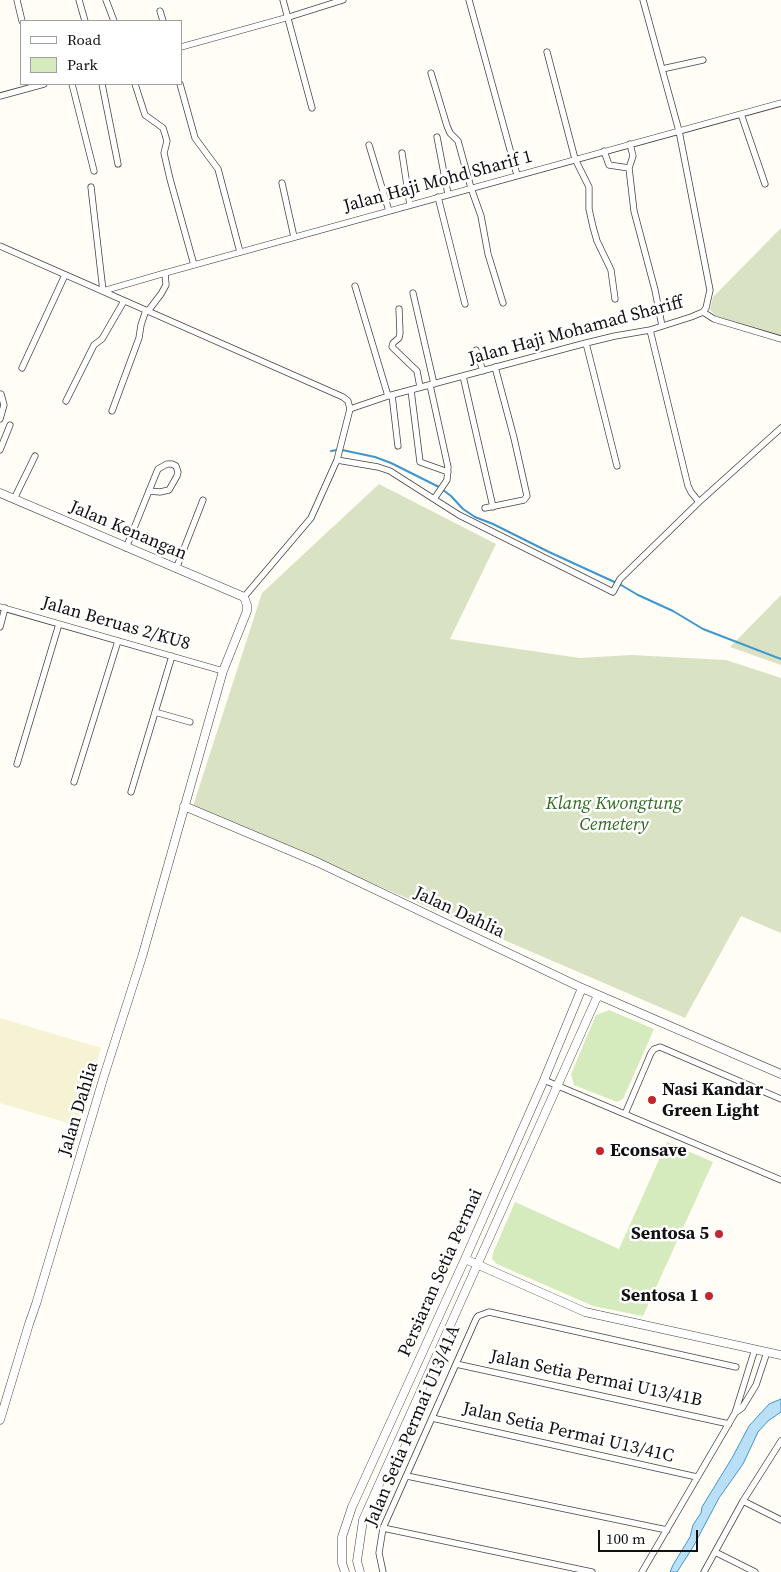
<!DOCTYPE html>
<html>
<head>
<meta charset="utf-8">
<style>
  body { margin:0 }
  #map { position:relative; width:781px; height:1572px; overflow:hidden; background:#fffdf5; font-family:"Source Serif 4",serif }
  canvas { display:block }
  .legend { position:absolute; left:20px; top:20px; width:162px; height:65px; box-sizing:border-box; background:#fff; border:1px solid #a0a0a0; margin:0; padding:6px 9px; list-style:none; font-size:15px; color:#111 }
  .legend li { display:flex; align-items:center; gap:10px; height:25px }
  .legend b { width:25px; border:1px solid #a0a0a0 }
  .scale { position:absolute; left:598px; top:1530px; width:100px; height:22px; box-sizing:border-box; border:2px solid #111; border-top:0; padding-left:6px; font-size:15px; line-height:18px; white-space:nowrap; color:#111; -webkit-text-stroke:4px #fff; paint-order:stroke }
</style>
</head>
<body>
<div id="map">
<canvas width="781" height="1572"></canvas>
<ul class="legend">
<li><b style="height:6px;background:#fff"></b>Road</li>
<li><b style="height:14px;background:#d5ebbd"></b>Park</li>
</ul>
<div class="scale">100 m</div>
</div>
<script>
const ctx = document.querySelector('canvas').getContext('2d');
ctx.lineJoin = 'round';
function fillPath(path, color) { ctx.fillStyle = color; ctx.fill(path, 'evenodd'); }
const shape = rows => new Path2D(rows.map(r => 'M' + r).join(''));
function stroke(path, color, width, dash) { ctx.strokeStyle = color; ctx.lineWidth = width; ctx.lineCap = dash ? 'butt' : 'round'; ctx.setLineDash(dash || []); ctx.stroke(path); }
function drawText(font, color, halo, rows, align = 'center') {
  ctx.font = font + ' "Source Serif 4",serif'; ctx.lineWidth = 5; ctx.setLineDash([]); ctx.textBaseline = 'middle'; ctx.strokeStyle = halo; ctx.fillStyle = color; for (const [text, x, y, turn = 0] of rows) {
    ctx.save(); ctx.translate(x, y); ctx.rotate((+turn || 0) * Math.PI / 180); ctx.textAlign = isNaN(turn) ? turn : align; if (halo) ctx.strokeText(text, 0, 0); ctx.fillText(text, 0, 0); ctx.restore();
  }
}
const farmland = shape([
  [0,1018,101,1048,78,1126,0,1103]
]);
const green = shape([
  [609,1010,654,1029,623,1099,617,1102,574,1085,571,1074,596,1015],
  [667,1142,713,1162,643,1316,593,1306,497,1264,492,1259,493,1253,515,1202,619,1249]
]);
const cemetery = shape([
  [781,228,781,336,716,316,710,310,713,297],
  [379,484,496,544,450,639,580,658,631,655,726,660,781,678,781,933,741,916,685,1018,193,806,262,593],
  [781,595,781,665,730,647]
]);
const water = shape([
  [781,1399,781,1412,768,1421,758,1432,743,1464,719,1498,693,1547,677,1572,670,1572,673,1565,690,1537,693,1525,701,1513,702,1507,732,1458,749,1426,769,1404,781,1399]
]);
const stream = shape([
  [342,450,375,457,391,463,439,487],
  [331,451,337,450],
  [443,490,451,496,463,509,475,517,493,524,549,552,621,585,638,595,673,611,703,629,781,659]
]);
const minor = shape([
  [17,0,22,21],
  [79,0,85,21],
  [106,0,114,21],
  [283,0,312,108],
  [469,0,517,175],
  [160,11,163,21],
  [181,47,289,17,343,0],
  [547,52,575,159,589,187,589,209,593,227,597,241,611,270,615,299],
  [662,69,703,60],
  [431,73,447,126,450,133,458,141,471,188,481,216,488,254,503,303],
  [72,84,94,171],
  [102,84,118,164],
  [135,84,145,115,163,128,167,141,164,153,170,179,194,265],
  [180,84,195,138,218,169,240,252],
  [0,96,44,84],
  [741,114,765,184],
  [437,137,448,194],
  [630,144,633,156,629,168,634,211,655,290,662,326],
  [369,145,389,211],
  [604,151,609,165,629,168],
  [402,153,410,205],
  [282,183,294,237],
  [91,187,103,291,165,273,781,103],
  [438,197,465,304],
  [0,246,343,397,348,401,350,409,337,460,311,518,244,597],
  [355,286,388,396],
  [413,293,434,384],
  [399,309,400,333,399,338,393,343,392,347,417,371,420,387],
  [148,311,161,294,166,285,165,273],
  [703,312,714,319,781,339],
  [650,330,688,486,691,492,699,502],
  [586,343,617,466],
  [476,350,483,371],
  [22,368,65,275],
  [463,376,493,507],
  [430,385,448,467,447,480,434,499],
  [411,390,420,462,448,472],
  [392,395,398,446],
  [66,401,94,345,102,339,124,301],
  [350,409,388,396,586,343,615,336,650,330,691,317,703,312,706,308,710,290,679,131,643,0],
  [112,411,139,338,141,325,146,310],
  [0,419,4,405,1,394],
  [0,450,10,425],
  [337,460,378,467,390,471,459,515,613,592,620,579,699,502,781,428],
  [14,499,35,456],
  [485,508,524,500,527,496,514,438,495,367],
  [126,548,149,491,158,469,167,464,172,464,176,466,178,472,177,476,169,490,160,492,149,491],
  [176,569,203,500],
  [0,607,223,671],
  [0,627,5,608],
  [155,712,190,722],
  [17,764,59,624],
  [74,782,118,641],
  [131,792,172,656],
  [544,1080,781,1180],
  [625,1114,651,1053,654,1049,660,1047,781,1099],
  [456,1364,729,1424],
  [735,1413,742,1408,756,1385,767,1352],
  [432,1418,697,1477],
  [407,1476,667,1530],
  [743,1501,781,1520],
  [383,1528,592,1572],
  [715,1552,755,1572],
  [383,1572,379,1553,383,1528,476,1319,478,1316,489,1312,736,1367],
  [642,1572,735,1413,755,1349],
  [704,1572,743,1501,781,1441]
]);
const tertiary = shape([
  [0,493,244,597,247,605,247,611,223,671,142,957,104,1076,36,1304,29,1324,0,1420],
  [184,806,317,862,582,988,781,1074],
  [465,1259,585,1312,781,1355],
  [345,1572,342,1563,342,1537,352,1507,465,1259,544,1080,582,988],
  [360,1572,357,1561,363,1520,598,995]
]);
const markers = [
  [652,1100,5,"#c4262e"],
  [600,1151,5,"#c4262e"],
  [719,1234,5,"#c4262e"],
  [709,1296,5,"#c4262e"]
];
const streetNames = [
  ["Jalan Haji Mohd Sharif 1",438,182,-15],
  ["Jalan Haji Mohamad Shariff",576,331,-15],
  ["Jalan Kenangan",128,531,23],
  ["Jalan Beruas 2/KU8",116,624,16],
  ["Jalan Dahlia",459,913,25],
  ["Jalan Dahlia",79,1109,-73],
  ["Persiaran Setia Permai",441,1273,-66],
  ["Jalan Setia Permai U13/41B",596,1379,12],
  ["Jalan Setia Permai U13/41A",413,1426,-67],
  ["Jalan Setia Permai U13/41C",568,1433,13]
];
const parkNames = [
  ["Klang Kwongtung",614,804],
  ["Cemetery",614,825]
];
const poiNames = [
  ["Nasi Kandar",662,1090],
  ["Green Light",662,1111],
  ["Econsave",610,1151],
  ["Sentosa 5",709,1234,"right"],
  ["Sentosa 1",699,1296,"right"]
];
fillPath(farmland, '#f6f3d4');
fillPath(green, '#d5ebbd');
fillPath(cemetery, '#d9e3c4');
fillPath(water, '#b9e0f7');
stroke(water, '#3f96cf', 1);
stroke(stream, '#3f96cf', 2);
stroke(minor, '#444', 7);
stroke(tertiary, '#444', 9);
stroke(minor, '#fff', 5.5);
stroke(tertiary, '#fff', 8);
for (const [x, y, r, color] of markers) { const dot = new Path2D(); dot.arc(x, y, r, 0, 2 * Math.PI); ctx.fillStyle = color; ctx.fill(dot); stroke(dot, '#fff', 2); }
drawText('18px', '#111', '#fff', streetNames);
drawText('italic 18px', '#2f6b1f', '#fff', parkNames);
drawText('bold 18px', '#111', '#fff', poiNames, 'left');
</script>
</body>
</html>
